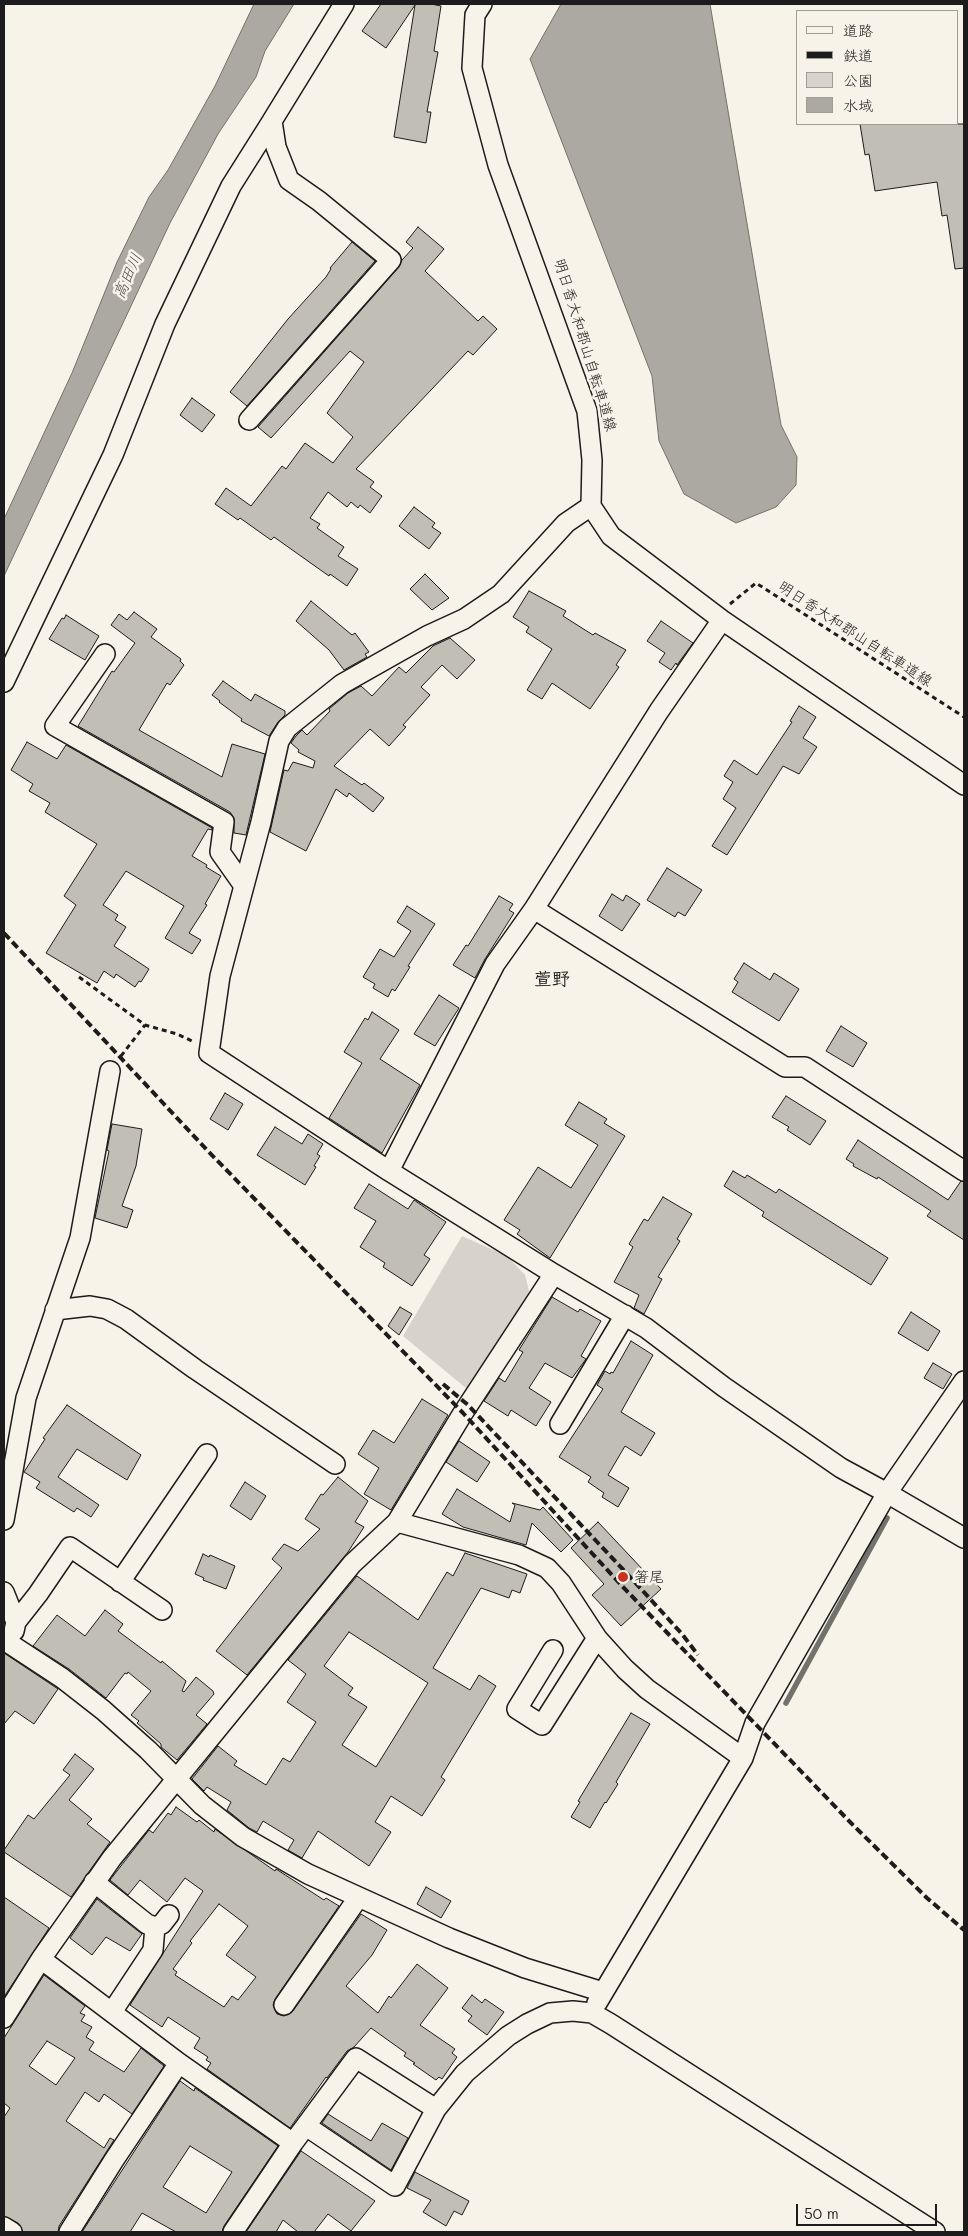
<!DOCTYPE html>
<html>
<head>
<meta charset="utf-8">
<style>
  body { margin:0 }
  #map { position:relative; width:968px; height:2236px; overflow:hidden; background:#f7f3e8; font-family:Mali,"Klee One",sans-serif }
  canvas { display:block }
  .frame { position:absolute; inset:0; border:5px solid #1c1c1c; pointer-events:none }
  .legend { position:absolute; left:796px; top:10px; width:162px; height:115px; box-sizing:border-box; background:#f7f3e8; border:1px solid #9f9d96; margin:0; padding:6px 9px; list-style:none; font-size:15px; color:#1c1c1c }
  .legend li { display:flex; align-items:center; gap:10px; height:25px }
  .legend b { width:25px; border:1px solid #9f9d96 }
  .scale { position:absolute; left:796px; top:2204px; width:141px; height:22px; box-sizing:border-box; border:2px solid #1c1c1c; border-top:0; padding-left:6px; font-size:15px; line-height:18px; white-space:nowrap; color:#1c1c1c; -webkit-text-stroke:4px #f7f3e8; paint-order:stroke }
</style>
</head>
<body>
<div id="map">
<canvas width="968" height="2236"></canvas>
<div class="frame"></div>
<ul class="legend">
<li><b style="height:6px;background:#f7f3e8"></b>道路</li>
<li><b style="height:6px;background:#1c1c1c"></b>鉄道</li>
<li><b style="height:14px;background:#d7d3cb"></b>公園</li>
<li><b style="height:14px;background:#aca9a2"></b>水域</li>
</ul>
<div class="scale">50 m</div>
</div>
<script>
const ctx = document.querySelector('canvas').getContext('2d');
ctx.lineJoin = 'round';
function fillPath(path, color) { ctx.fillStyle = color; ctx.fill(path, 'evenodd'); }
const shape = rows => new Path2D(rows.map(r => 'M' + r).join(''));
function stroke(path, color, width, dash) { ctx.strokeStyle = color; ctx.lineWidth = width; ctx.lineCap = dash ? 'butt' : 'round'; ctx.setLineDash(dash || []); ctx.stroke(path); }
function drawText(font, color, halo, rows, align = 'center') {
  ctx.font = font + ' Mali,"Klee One",sans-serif'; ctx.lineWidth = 5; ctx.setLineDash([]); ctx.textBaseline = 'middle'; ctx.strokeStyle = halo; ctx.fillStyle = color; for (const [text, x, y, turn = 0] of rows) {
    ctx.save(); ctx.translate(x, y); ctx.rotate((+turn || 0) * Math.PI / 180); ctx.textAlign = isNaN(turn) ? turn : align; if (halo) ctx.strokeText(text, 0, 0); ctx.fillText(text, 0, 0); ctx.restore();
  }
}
const green = shape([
  [462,1236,507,1256,525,1275,529,1291,525,1304,467,1389,403,1336]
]);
const water = shape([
  [254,4,294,4,265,51,256,77,218,134,170,223,4,576,4,519,72,373,117,262,149,197,168,170,215,86,254,4],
  [561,4,710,4,781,425,797,457,796,485,776,507,736,523,684,494,659,441,652,376,530,59,561,4]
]);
const stream = shape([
  [786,1703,887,1518]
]);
const building = shape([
  [381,4,431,4,441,6,434,51,438,52,427,112,431,112,426,143,394,137,415,5,386,48,362,31,381,4],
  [860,124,964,124,964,268,955,269,947,215,942,216,937,182,875,191,869,154,865,155,860,124],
  [418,227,444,249,425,271,478,321,483,316,497,329,473,355,468,351,356,469,374,482,370,487,382,496,370,513,360,505,358,508,351,502,347,507,328,492,310,518,320,524,317,528,344,547,338,556,358,569,347,586,330,574,329,576,274,537,271,540,240,518,238,520,215,504,226,488,251,506,282,466,286,469,305,443,333,463,353,437,327,413,364,362,350,351,271,438,258,427,399,267,402,260,413,248,406,242,418,227],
  [352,242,375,261,247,406,230,392,288,319,326,277,331,269,330,268,352,242],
  [192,398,215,415,202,432,180,415,192,398],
  [414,507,435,523,432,527,441,533,429,549,399,526,414,507],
  [425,574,449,598,432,610,410,589,425,574],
  [529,591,566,611,563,616,593,635,595,633,626,650,616,665,619,667,590,709,552,683,542,699,527,690,552,649,526,632,529,627,513,617,529,591],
  [311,601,352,635,355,633,369,652,365,654,367,657,344,670,329,650,296,621,311,601],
  [134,612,157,629,151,637,181,659,180,661,184,665,170,685,167,683,139,730,222,777,232,744,265,754,246,835,234,833,234,818,230,812,78,726,112,671,114,672,135,643,111,625,119,614,127,620,134,612],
  [66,615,99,636,85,660,49,639,62,618,64,619,66,615],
  [661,621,693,643,677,665,676,663,671,670,659,662,665,653,647,641,661,621],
  [450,638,475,660,457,679,442,665,421,687,430,695,403,725,406,727,389,746,370,729,334,766,362,785,364,783,384,798,373,812,349,793,347,797,336,789,306,851,270,832,284,770,288,771,293,762,313,768,315,761,298,752,299,750,291,743,296,736,302,730,307,735,330,711,329,709,348,693,361,686,372,696,399,667,406,673,433,646,450,638],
  [223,681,251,701,255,694,285,711,285,715,278,722,269,736,241,721,242,719,219,702,220,701,212,695,223,681],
  [799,706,816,717,803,738,817,747,799,774,783,766,727,855,712,846,736,808,723,799,733,782,724,776,734,760,757,775,792,722,790,721,799,706],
  [27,742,57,759,66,745,212,828,212,830,208,829,192,856,207,865,206,867,221,876,205,904,207,905,189,933,201,940,192,954,165,938,184,906,126,871,103,905,118,915,115,920,126,927,114,946,149,969,141,982,139,981,135,987,116,974,114,978,104,971,97,983,46,953,76,905,64,896,97,844,45,812,50,803,29,791,33,784,11,770,27,742],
  [667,868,702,890,685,916,678,912,675,917,647,900,667,868],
  [612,894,623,901,626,895,640,904,622,931,599,916,612,894],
  [499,896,513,904,509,910,514,913,485,959,475,978,453,965,466,945,468,946,499,896],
  [407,906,435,924,408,966,410,967,395,991,392,989,388,997,373,988,375,984,363,977,380,949,394,957,411,931,397,922,407,906],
  [744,963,770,980,774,973,799,989,779,1021,732,992,738,982,734,979,744,963],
  [439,995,459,1008,435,1046,414,1034,439,995],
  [372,1012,399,1030,380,1059,420,1085,382,1153,329,1118,362,1063,344,1052,365,1018,368,1020,372,1012],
  [841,1026,867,1043,853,1067,826,1051,841,1026],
  [225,1093,243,1104,228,1130,210,1119,225,1093],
  [786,1096,826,1121,810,1145,787,1130,789,1127,772,1117,786,1096],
  [579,1102,607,1119,604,1123,625,1136,550,1258,517,1234,520,1230,504,1220,538,1167,571,1188,598,1145,565,1125,579,1102],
  [112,1124,142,1129,136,1166,122,1206,133,1210,127,1228,95,1218,109,1151,107,1150,112,1124],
  [275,1127,302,1144,308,1134,323,1144,317,1154,320,1156,314,1166,316,1167,305,1185,257,1155,275,1127],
  [858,1140,948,1200,961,1181,964,1182,964,1240,927,1216,931,1211,878,1177,877,1179,853,1166,854,1164,846,1159,858,1140],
  [733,1171,745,1178,747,1175,776,1193,779,1189,888,1258,871,1285,762,1216,764,1212,724,1186,733,1171],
  [369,1184,408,1209,414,1200,446,1222,424,1255,430,1259,412,1286,383,1267,385,1263,360,1247,376,1221,354,1208,369,1184],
  [663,1197,692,1214,677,1239,680,1241,658,1277,662,1279,644,1314,634,1308,639,1295,614,1282,633,1247,629,1244,644,1219,648,1221,663,1197],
  [552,1297,578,1312,580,1309,601,1321,581,1356,586,1359,572,1378,545,1363,529,1388,551,1402,536,1426,511,1410,508,1416,484,1401,499,1378,505,1382,523,1352,519,1350,552,1297],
  [400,1307,412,1314,399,1335,388,1326,400,1307],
  [911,1312,940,1331,928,1351,898,1333,911,1312],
  [631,1341,653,1355,621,1412,655,1433,641,1456,625,1446,608,1475,629,1488,618,1507,602,1497,604,1493,588,1482,591,1477,559,1457,603,1389,597,1385,605,1371,610,1374,611,1372,613,1373,631,1341],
  [933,1363,952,1374,943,1389,924,1378,933,1363],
  [422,1399,448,1415,391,1510,364,1494,379,1468,358,1454,373,1430,394,1443,422,1399],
  [67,1405,141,1455,127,1480,77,1449,58,1477,99,1505,91,1517,77,1508,74,1512,36,1488,40,1482,24,1472,45,1439,43,1438,67,1405],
  [459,1441,490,1462,477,1482,446,1462,459,1441],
  [338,1477,368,1501,355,1522,364,1527,348,1552,247,1675,216,1651,282,1568,272,1559,284,1544,298,1551,320,1529,305,1519,321,1494,323,1495,338,1477],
  [245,1482,266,1496,251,1520,230,1506,245,1482],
  [457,1489,510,1522,515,1505,512,1503,540,1510,543,1507,573,1540,561,1552,532,1523,526,1545,463,1527,442,1514,457,1489],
  [598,1522,661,1589,621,1626,592,1595,604,1584,571,1548,598,1522],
  [465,1553,527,1574,520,1593,512,1590,509,1598,481,1588,433,1668,470,1690,479,1675,496,1686,441,1777,445,1780,422,1816,391,1796,375,1822,391,1832,369,1866,318,1831,302,1858,288,1850,294,1840,263,1821,257,1832,249,1828,227,1810,231,1802,207,1787,204,1791,192,1779,218,1746,237,1761,234,1765,266,1785,283,1758,290,1762,316,1722,287,1702,306,1674,288,1660,357,1576,418,1620,447,1572,453,1576,465,1553],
  [349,1632,428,1683,376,1767,342,1745,367,1707,348,1695,353,1688,324,1666,349,1632],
  [203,1554,209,1557,210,1555,235,1566,226,1589,203,1580,204,1578,195,1574,203,1554],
  [105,1610,123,1624,118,1631,161,1663,162,1661,186,1681,182,1691,184,1692,196,1677,213,1691,214,1694,196,1715,207,1724,177,1760,161,1747,161,1744,137,1723,139,1721,131,1715,151,1691,128,1672,127,1674,125,1673,106,1698,69,1669,33,1646,57,1615,85,1636,105,1610],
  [4,1653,58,1689,34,1724,15,1711,4,1724,4,1653],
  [631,1713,650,1724,616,1782,618,1784,606,1803,605,1802,590,1828,571,1817,580,1802,578,1801,631,1713],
  [75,1754,94,1769,69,1800,92,1819,87,1824,110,1842,71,1897,4,1852,4,1850,28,1815,34,1819,70,1775,63,1770,75,1754],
  [176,1807,197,1822,199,1820,214,1832,215,1829,275,1871,276,1869,324,1900,326,1898,339,1906,275,1999,273,2005,277,2014,284,2016,293,2011,361,1914,387,1930,372,1955,346,1986,378,2013,389,1996,391,1998,417,1964,448,1988,420,2025,455,2049,452,2053,457,2057,442,2079,439,2077,436,2080,413,2064,415,2063,404,2056,406,2053,371,2028,354,2047,347,2051,327,2078,326,2077,290,2128,207,2069,211,2063,206,2060,208,2057,194,2048,200,2038,168,2017,162,2027,130,2005,203,1891,185,1878,167,1902,140,1880,128,1895,110,1880,149,1830,153,1833,168,1813,171,1815,176,1807],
  [219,1904,248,1926,226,1955,256,1977,238,2000,232,1996,224,2007,175,1975,177,1972,173,1969,192,1943,190,1941,219,1904],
  [426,1887,451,1901,441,1918,417,1904,426,1887],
  [4,1897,49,1928,4,1997,4,1897],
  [97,1899,142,1934,130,1951,106,1937,92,1955,70,1938,97,1899],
  [44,1975,85,2006,80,2013,85,2015,81,2021,92,2027,86,2037,94,2042,89,2050,124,2072,141,2048,164,2066,132,2114,104,2094,99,2102,85,2092,66,2121,104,2148,110,2138,114,2140,59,2226,58,2232,23,2232,18,2223,4,2216,4,2117,10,2108,4,2103,4,2038,44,1975],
  [47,2041,75,2058,56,2085,29,2066,47,2041],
  [472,1995,482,2003,485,1999,504,2012,487,2035,468,2021,472,2016,462,2008,472,1995],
  [180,2081,194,2091,195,2088,278,2146,224,2226,222,2232,176,2232,142,2213,130,2232,82,2232,180,2081],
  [190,2146,232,2172,206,2213,163,2187,190,2146],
  [328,2114,371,2141,382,2123,408,2138,391,2170,322,2123,328,2114],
  [301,2151,375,2201,351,2231,328,2214,314,2232,298,2232,283,2220,276,2232,246,2232,301,2151],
  [415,2172,469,2201,462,2215,454,2211,446,2226,423,2212,431,2200,407,2188,415,2172]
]);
const path = shape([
  [730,604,756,583,964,717],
  [79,977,145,1025,177,1034,192,1041],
  [121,1056,145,1025]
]);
const minor = shape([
  [482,4,475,15,472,68,498,165,587,411,592,460,591,506,611,536,722,620,964,785],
  [249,420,391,260,319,201,289,180,276,147,272,121,344,4],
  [591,506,566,523,501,594,464,619,427,636,342,684,287,728,279,741,261,822,220,976,209,1053,389,1171,554,1274,646,1328,724,1387,841,1468,887,1493,964,1381],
  [105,654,55,726,224,822,220,852,244,886],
  [4,682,113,455,165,324,231,186,272,121],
  [534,909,785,1067,805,1067,964,1171],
  [389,1171,495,964,534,909,659,711,722,620],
  [55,1310,90,1306,107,1309,126,1319,195,1369,335,1464],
  [560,1424,625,1315],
  [4,1520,26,1398,80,1238,110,1071],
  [397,1522,519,1555,547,1568,561,1583,597,1638,625,1669,647,1689,743,1758],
  [120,1582,207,1454],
  [4,1592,16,1622,14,1631],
  [16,1622,38,1594,70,1547,162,1610],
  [4,1640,62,1678,103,1710,148,1750,202,1805,243,1837,308,1874,449,1938,525,1968,603,1992],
  [553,1650,517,1709,542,1725,597,1638],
  [94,1882,147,1924,155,1927,162,1924,169,1915],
  [41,1959,179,2063,293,2143],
  [597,2003,743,1758,755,1723,887,1493,964,1538],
  [284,2005,358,1898],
  [112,2012,153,1950,155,1927],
  [4,2018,41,1959,112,1858,352,1564,397,1522,463,1413,554,1274],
  [306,2126,395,2186,436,2109],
  [4,2227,12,2232],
  [69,2232,114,2160,179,2063],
  [233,2232,293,2143,356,2058,436,2109,465,2073,508,2036,527,2024,550,2013,573,2011,592,2013,611,2024,935,2232]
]);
const rail = shape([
  [4,933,207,1150,463,1413,623,1587,851,1823,927,1898,964,1930],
  [443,1384,468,1405,632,1579,682,1634,698,1655]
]);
const markers = [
  [623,1577,6,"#c8321e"]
];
const streetNames = [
  ["明日香大和郡山自転車道線",585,345,73],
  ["明日香大和郡山自転車道線",855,634,33]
];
const poiNames = [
  ["箸尾",634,1577]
];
const waterNames = [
  ["高田川",128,276,-66]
];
const quarterNames = [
  ["萱野",552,979]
];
fillPath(green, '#d7d3cb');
fillPath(water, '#aca9a2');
stroke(water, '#72716c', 1);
stroke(stream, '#72716c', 5.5);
fillPath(building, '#c0beb5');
stroke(building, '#1c1c1c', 1);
stroke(minor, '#1c1c1c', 22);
stroke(path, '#1c1c1c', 3, [5, 4]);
stroke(minor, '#f7f3e8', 19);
stroke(rail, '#1c1c1c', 4, [8, 4]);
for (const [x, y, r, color] of markers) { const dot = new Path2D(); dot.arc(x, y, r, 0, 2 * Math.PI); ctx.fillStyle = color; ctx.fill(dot); stroke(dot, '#f7f3e8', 2); }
drawText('15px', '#1c1c1c', '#f7f3e8', streetNames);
drawText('15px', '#1c1c1c', '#f7f3e8', poiNames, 'left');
drawText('italic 16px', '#565452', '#f7f3e8', waterNames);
drawText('bold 18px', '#1c1c1c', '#f7f3e8', quarterNames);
</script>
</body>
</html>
